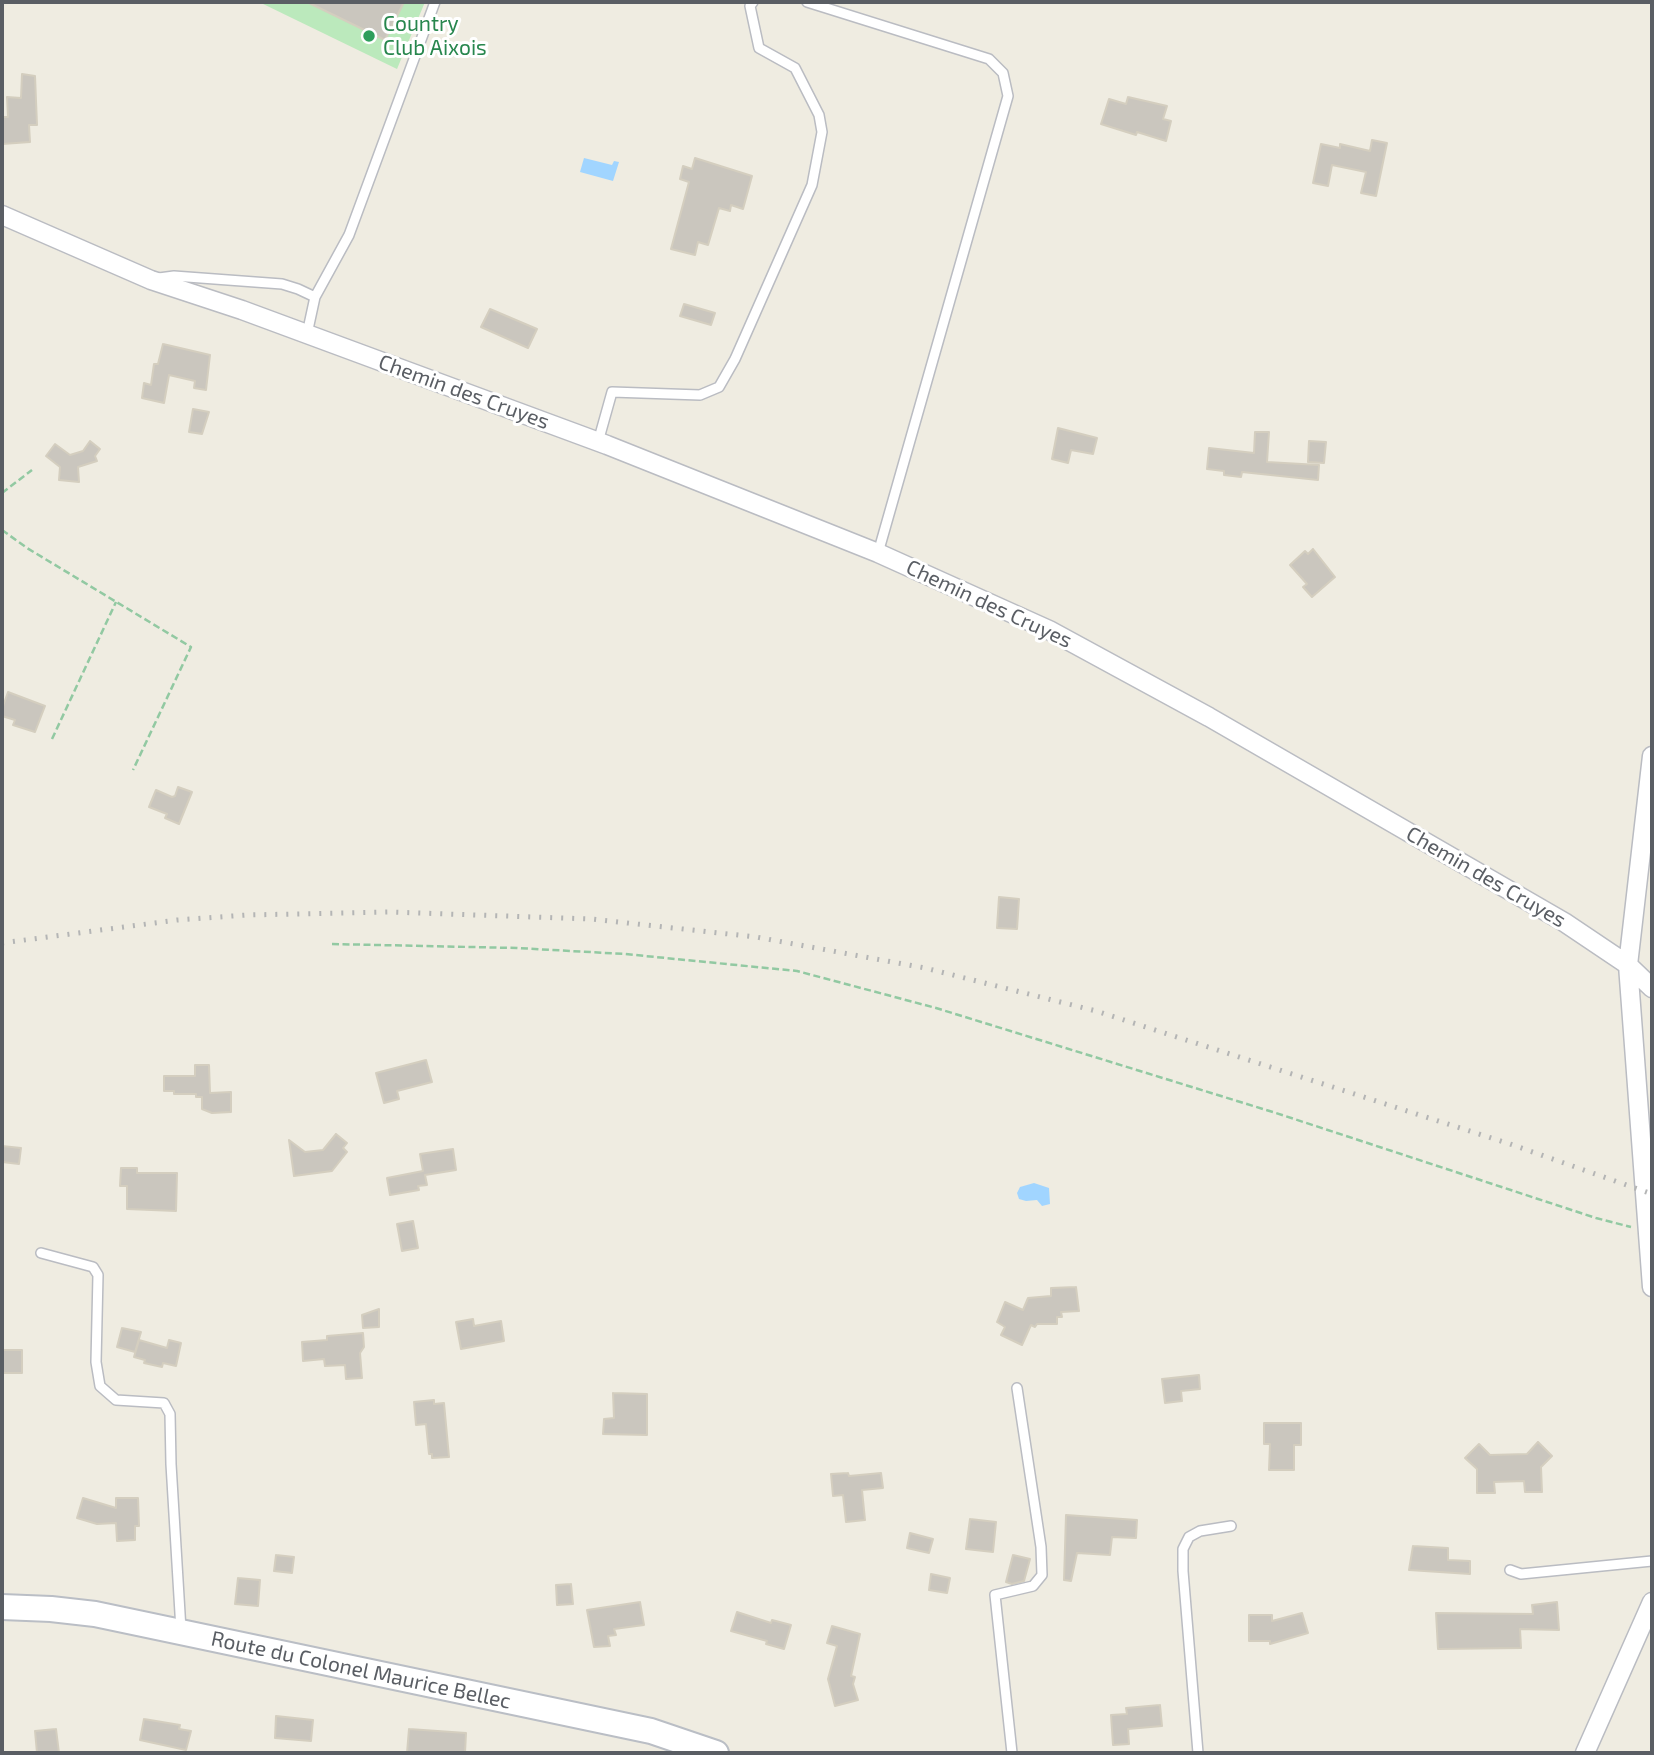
<!DOCTYPE html>
<html>
<head>
<meta charset="utf-8">
<style>
  body { margin:0 }
  #map { position:relative; width:1654px; height:1755px; overflow:hidden; background:#efece1; font-family:"Exo 2",sans-serif }
  canvas { display:block }
  .frame { position:absolute; inset:0; border:4px solid #5a5e64; pointer-events:none }
</style>
</head>
<body>
<div id="map">
<canvas width="1654" height="1755"></canvas>
<div class="frame"></div>
</div>
<script>
const ctx = document.querySelector('canvas').getContext('2d');
ctx.lineJoin = 'round';
function fillPath(path, color) { ctx.fillStyle = color; ctx.fill(path, 'evenodd'); }
const shape = rows => new Path2D(rows.map(r => 'M' + r).join(''));
function stroke(path, color, width, dash) { ctx.strokeStyle = color; ctx.lineWidth = width; ctx.lineCap = dash ? 'butt' : 'round'; ctx.setLineDash(dash || []); ctx.stroke(path); }
function drawText(font, color, halo, rows, align = 'center') {
  ctx.font = font + ' "Exo 2",sans-serif'; ctx.lineWidth = 6; ctx.setLineDash([]); ctx.textBaseline = 'middle'; ctx.strokeStyle = halo; ctx.fillStyle = color; for (const [text, x, y, turn = 0] of rows) {
    ctx.save(); ctx.translate(x, y); ctx.rotate((+turn || 0) * Math.PI / 180); ctx.textAlign = isNaN(turn) ? turn : align; if (halo) ctx.strokeText(text, 0, 0); ctx.fillText(text, 0, 0); ctx.restore();
  }
}
const green = shape([
  [259,2,425,2,397,69]
]);
const water = shape([
  [584,158,612,165,614,161,619,162,613,181,580,172],
  [1034,1183,1049,1188,1050,1204,1042,1206,1037,1200,1026,1201,1019,1199,1017,1193,1020,1187]
]);
const building = shape([
  [307,2,404,2,385,40,307,2],
  [22,74,35,76,37,125,29,125,30,142,2,144,2,117,8,117,7,97,21,98,22,74],
  [1128,97,1167,106,1163,119,1171,121,1166,141,1137,132,1136,135,1101,124,1109,99,1126,104,1128,97],
  [1372,140,1387,143,1376,196,1361,193,1366,172,1332,165,1328,186,1313,183,1321,144,1340,148,1340,144,1370,151,1372,140],
  [695,158,752,176,743,209,731,205,730,211,719,208,708,245,698,242,695,255,671,249,689,182,680,179,683,166,692,169,695,158],
  [684,304,715,313,711,325,680,316,684,304],
  [490,309,537,329,528,348,481,327,490,309],
  [163,344,210,355,206,390,194,388,195,381,169,375,164,403,142,398,144,383,151,385,154,364,158,364,163,344],
  [193,409,209,412,202,434,189,432,193,409],
  [1058,428,1097,438,1093,454,1071,450,1068,463,1052,459,1058,428],
  [1255,432,1269,432,1267,462,1319,465,1318,480,1242,472,1241,477,1224,475,1224,471,1207,469,1209,448,1254,453,1255,432],
  [90,441,100,449,95,456,97,461,78,467,79,482,59,480,60,467,46,456,55,444,70,455,83,451,90,441],
  [1309,441,1326,442,1324,463,1308,462,1309,441],
  [1313,549,1335,577,1312,597,1303,587,1307,584,1290,565,1305,551,1308,554,1313,549],
  [8,692,45,706,35,732,13,725,15,720,2,716,2,709,8,692],
  [178,787,192,792,179,824,165,818,167,814,149,807,156,790,172,797,175,796,178,787],
  [999,897,1019,899,1017,929,997,928,999,897],
  [426,1060,432,1082,397,1091,399,1099,384,1103,376,1073,426,1060],
  [195,1065,209,1065,210,1093,231,1092,231,1112,212,1113,202,1109,202,1097,196,1097,196,1094,174,1094,174,1091,164,1091,164,1076,195,1076,195,1065],
  [336,1134,347,1143,343,1148,347,1152,332,1171,294,1176,289,1140,305,1152,323,1150,336,1134],
  [2,1146,21,1148,19,1164,2,1162,2,1146],
  [453,1149,456,1170,425,1175,427,1185,418,1186,419,1190,390,1195,387,1178,423,1171,420,1154,453,1149],
  [121,1168,137,1168,137,1173,177,1173,176,1211,127,1209,127,1186,120,1186,121,1168],
  [413,1221,418,1248,402,1251,397,1224,413,1221],
  [1076,1287,1079,1311,1061,1312,1062,1317,1057,1317,1057,1324,1037,1324,1035,1327,1031,1325,1022,1345,1001,1335,1005,1327,997,1322,1005,1302,1023,1310,1028,1298,1051,1296,1051,1288,1076,1287],
  [379,1309,379,1327,363,1328,362,1315,379,1309],
  [473,1319,474,1326,501,1321,504,1341,461,1349,456,1322,473,1319],
  [122,1328,141,1332,135,1352,117,1347,122,1328],
  [363,1333,364,1347,360,1353,362,1378,346,1379,345,1365,325,1366,324,1359,303,1361,302,1342,327,1340,327,1336,363,1333],
  [139,1340,167,1348,169,1340,181,1343,176,1366,163,1363,162,1367,144,1363,145,1360,134,1357,139,1340],
  [2,1350,22,1350,22,1373,2,1373,2,1350],
  [1199,1375,1200,1389,1181,1391,1182,1401,1165,1403,1162,1379,1199,1375],
  [613,1393,647,1394,647,1435,603,1434,604,1419,614,1418,613,1393],
  [434,1400,434,1404,444,1403,449,1457,432,1458,432,1454,429,1454,426,1424,416,1425,414,1402,434,1400],
  [1264,1423,1301,1423,1301,1445,1294,1445,1294,1470,1269,1470,1270,1444,1264,1444,1264,1423],
  [1538,1442,1552,1456,1541,1467,1542,1492,1525,1492,1524,1481,1494,1482,1495,1493,1477,1493,1477,1469,1465,1458,1479,1444,1490,1455,1527,1454,1538,1442],
  [848,1473,849,1476,881,1473,883,1488,862,1490,865,1520,846,1522,843,1495,833,1496,831,1474,848,1473],
  [83,1498,116,1508,116,1498,138,1498,139,1526,135,1526,135,1540,117,1541,116,1523,97,1524,77,1518,83,1498],
  [1066,1515,1137,1520,1136,1538,1112,1537,1110,1555,1077,1553,1071,1581,1064,1580,1066,1515],
  [970,1519,996,1522,993,1552,966,1549,970,1519],
  [910,1533,933,1539,929,1553,907,1548,910,1533],
  [1413,1546,1448,1548,1448,1560,1470,1561,1470,1574,1409,1570,1413,1546],
  [276,1555,294,1557,292,1573,274,1571,276,1555],
  [1013,1555,1030,1559,1024,1581,1012,1584,1006,1582,1013,1555],
  [931,1574,950,1578,947,1593,929,1590,931,1574],
  [238,1578,260,1580,258,1606,235,1604,238,1578],
  [571,1584,573,1604,557,1605,556,1585,571,1584],
  [640,1602,644,1625,614,1629,616,1635,608,1636,610,1646,594,1647,587,1610,640,1602],
  [1557,1602,1559,1630,1520,1629,1521,1648,1438,1649,1436,1613,1533,1614,1532,1605,1557,1602],
  [737,1612,771,1623,772,1620,791,1625,784,1649,766,1644,767,1641,731,1631,737,1612],
  [1302,1613,1308,1633,1270,1644,1270,1641,1249,1641,1249,1615,1272,1615,1272,1621,1302,1613],
  [832,1626,860,1634,851,1676,855,1677,853,1684,858,1700,835,1706,828,1679,837,1646,827,1643,832,1626],
  [1160,1705,1162,1726,1128,1729,1129,1744,1113,1745,1111,1715,1127,1714,1126,1708,1160,1705],
  [276,1716,313,1720,311,1741,275,1738,276,1716],
  [144,1719,180,1725,179,1729,191,1731,186,1750,140,1740,144,1719],
  [56,1729,59,1753,37,1753,35,1731,56,1729],
  [409,1729,466,1733,465,1753,407,1753,409,1729]
]);
const path = shape([
  [2,493,32,470],
  [2,530,27,548,191,647,133,770],
  [52,739,116,602],
  [332,944,517,948,625,954,797,971,936,1008,1276,1113,1596,1218,1631,1227]
]);
const lane = shape([
  [807,2,989,59,1003,73,1008,96,878,553],
  [159,278,174,276,282,284,298,289,315,297,307,334],
  [315,297,349,235,435,2],
  [598,442,612,392,700,395,719,387,735,359,812,185,822,132,819,115,795,68,759,48,750,6,753,2],
  [41,1253,93,1267,98,1275,96,1362,100,1386,116,1400,164,1403,170,1414,171,1464,181,1630],
  [1510,1570,1521,1574,1652,1561],
  [1012,1753,995,1595,1033,1586,1042,1575,1041,1547,1017,1388],
  [1198,1753,1183,1571,1183,1549,1189,1537,1200,1531,1231,1526]
]);
const street = shape([
  [2,215,151,280,242,310,607,445,878,553,1049,630,1209,717,1564,922,1628,965,1652,988],
  [1652,756,1628,965,1652,1287],
  [1585,1753,1652,1602]
]);
const secondary = shape([
  [2,1607,51,1609,95,1614,651,1731,716,1753]
]);
const rail = shape([
  [2,943,177,920,247,915,390,912,591,919,756,937,925,968,1096,1011,1510,1144,1652,1194]
]);
const markers = [
  [369,36,7,"#2e9e5b"]
];
const leisureNames = [
  ["Country",383,24],
  ["Club Aixois",383,48]
];
const streetNames = [
  ["Chemin des Cruyes",464,392,20],
  ["Chemin des Cruyes",989,604,25],
  ["Chemin des Cruyes",1486,877,30],
  ["Route du Colonel Maurice Bellec",361,1670,12]
];
fillPath(green, '#bbe9bc');
fillPath(water, '#a1d5ff');
fillPath(building, '#cac6be');
stroke(building, '#d4cebf', 2);
stroke(lane, '#babcc2', 12);
stroke(street, '#babcc2', 21);
stroke(secondary, '#babec5', 28);
stroke(path, '#92c9a2', 2.5, [7, 3.5]);
stroke(lane, '#fff', 9);
stroke(street, '#fff', 18);
stroke(secondary, '#fff', 24);
stroke(rail, '#b4b5b5', 5, [2, 9]);
for (const [x, y, r, color] of markers) { const dot = new Path2D(); dot.arc(x, y, r, 0, 2 * Math.PI); ctx.fillStyle = color; ctx.fill(dot); stroke(dot, '#fff', 2.5); }
drawText('21px', '#27864d', '#fff', leisureNames, 'left');
drawText('21px', '#5a5e64', '#fff', streetNames);
</script>
</body>
</html>
